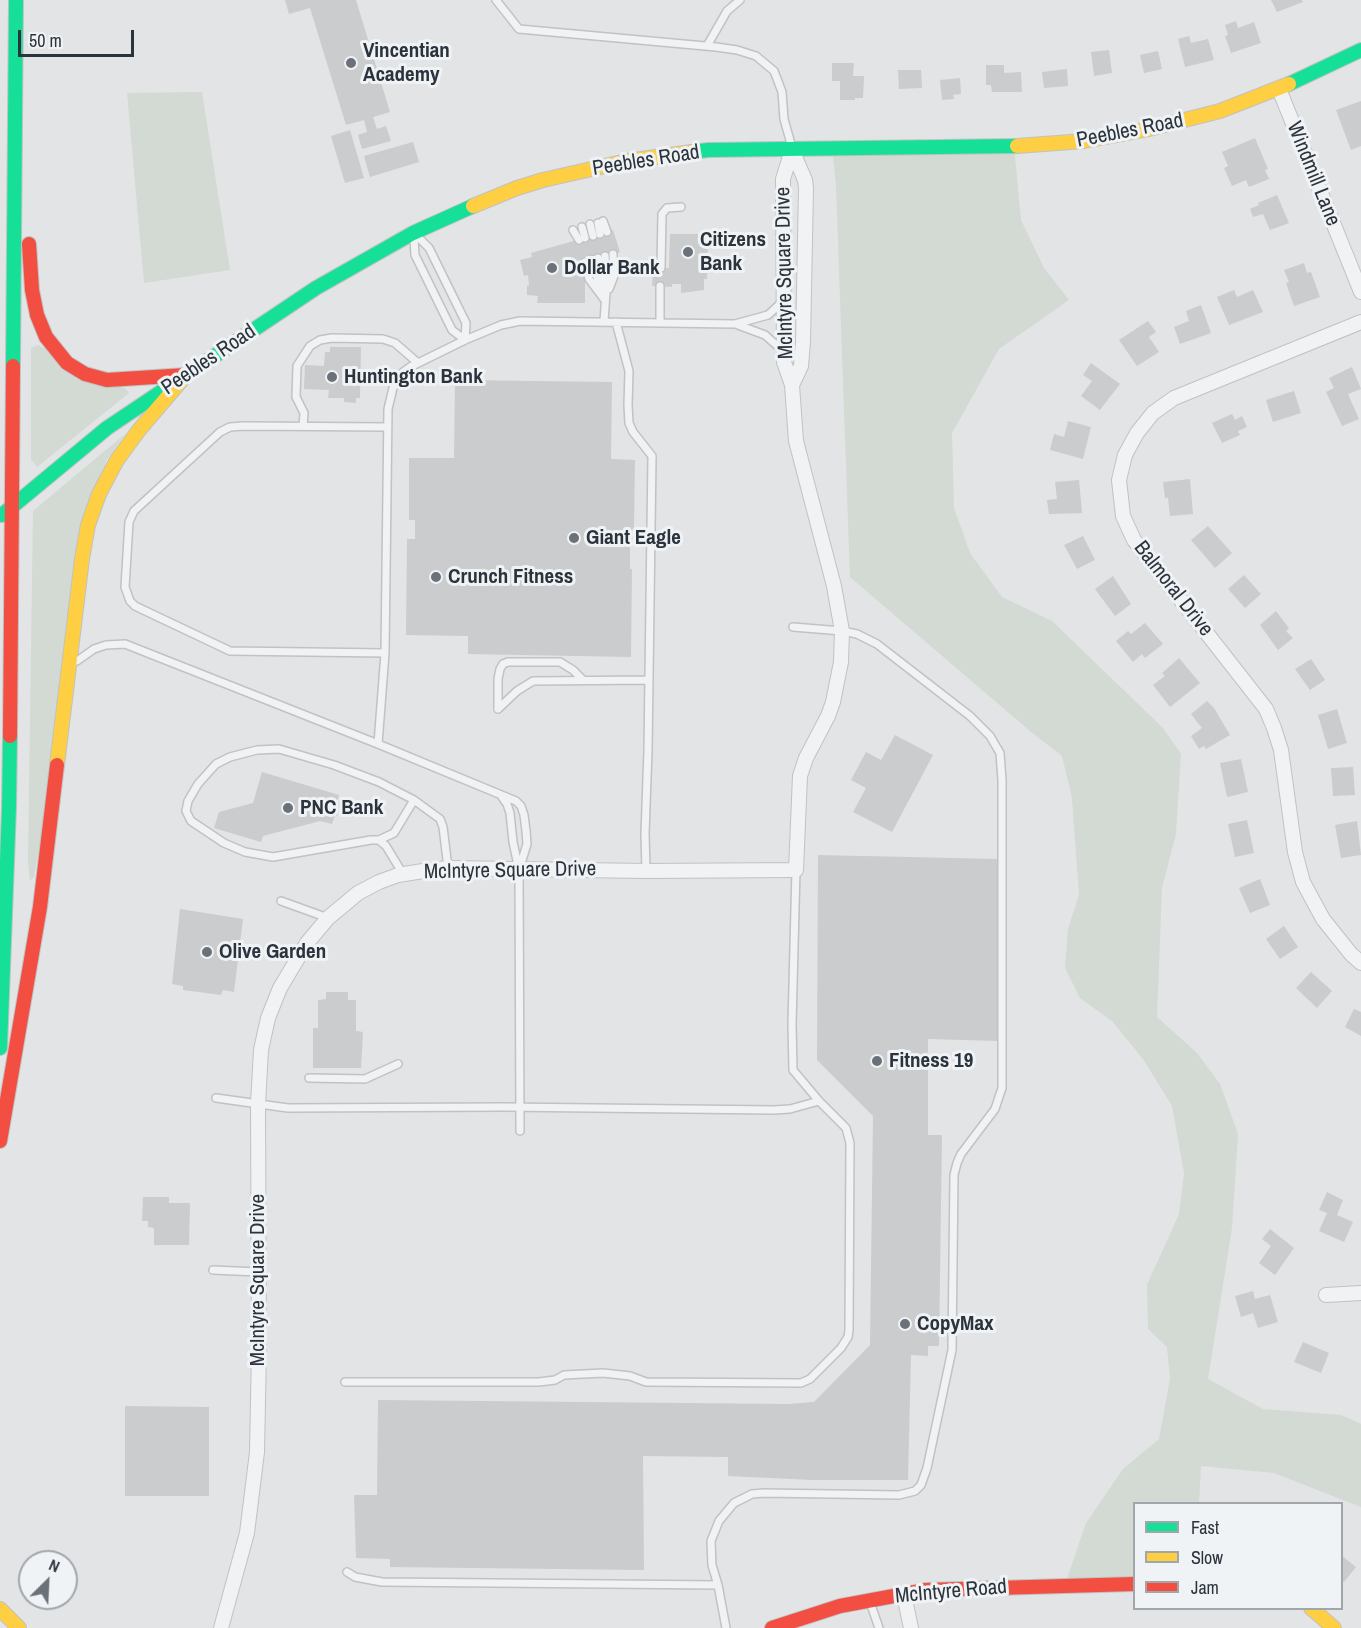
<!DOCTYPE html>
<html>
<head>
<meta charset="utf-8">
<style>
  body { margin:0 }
  #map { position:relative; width:1361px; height:1628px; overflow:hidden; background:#e2e4e6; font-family:"Archivo Narrow",sans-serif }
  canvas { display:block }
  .legend { position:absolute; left:1133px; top:1502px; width:210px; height:108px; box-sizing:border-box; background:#f0f3f5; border:2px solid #a1a6ab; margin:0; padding:8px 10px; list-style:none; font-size:18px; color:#2b333d }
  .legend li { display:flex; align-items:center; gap:12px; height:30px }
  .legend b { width:30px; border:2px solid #a1a6ab }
  .north { position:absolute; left:18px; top:1550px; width:60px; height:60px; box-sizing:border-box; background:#f0f3f5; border:2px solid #a1a6ab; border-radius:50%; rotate:24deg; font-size:16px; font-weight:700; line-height:24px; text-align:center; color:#2b333d }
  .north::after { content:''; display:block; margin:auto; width:21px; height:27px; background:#6b7178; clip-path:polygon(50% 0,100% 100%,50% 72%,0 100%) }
  .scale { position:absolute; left:18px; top:30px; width:116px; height:27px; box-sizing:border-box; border:3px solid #2b333d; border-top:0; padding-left:8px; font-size:18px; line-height:21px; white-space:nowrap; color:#2b333d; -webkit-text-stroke:4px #f0f3f5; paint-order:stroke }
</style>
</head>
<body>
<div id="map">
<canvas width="1361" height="1628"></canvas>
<ul class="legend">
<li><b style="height:8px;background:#16e098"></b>Fast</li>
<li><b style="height:8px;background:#ffcf43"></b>Slow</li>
<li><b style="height:8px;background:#f24e42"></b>Jam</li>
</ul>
<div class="north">N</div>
<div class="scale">50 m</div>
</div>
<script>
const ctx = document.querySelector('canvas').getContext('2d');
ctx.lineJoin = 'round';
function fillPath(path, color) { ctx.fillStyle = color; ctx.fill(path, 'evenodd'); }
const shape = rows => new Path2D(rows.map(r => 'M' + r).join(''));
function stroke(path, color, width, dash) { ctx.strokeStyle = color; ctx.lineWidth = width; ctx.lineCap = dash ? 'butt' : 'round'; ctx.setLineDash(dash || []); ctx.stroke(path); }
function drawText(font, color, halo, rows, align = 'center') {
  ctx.font = font + ' "Archivo Narrow",sans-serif'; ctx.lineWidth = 6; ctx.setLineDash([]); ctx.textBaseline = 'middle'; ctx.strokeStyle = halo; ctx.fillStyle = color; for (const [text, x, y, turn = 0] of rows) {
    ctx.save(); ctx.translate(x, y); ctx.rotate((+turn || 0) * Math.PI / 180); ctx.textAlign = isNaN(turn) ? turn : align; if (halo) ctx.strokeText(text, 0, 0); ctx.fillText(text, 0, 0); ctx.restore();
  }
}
const green = shape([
  [202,92,230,270,144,283,127,93],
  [1014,146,1021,220,1044,268,1069,300,999,349,952,433,954,508,970,553,1002,597,1052,621,1163,728,1181,754,1176,834,1162,888,1157,1017,1197,1053,1220,1084,1238,1134,1232,1228,1208,1379,1263,1409,1341,1415,1361,1424,1361,1507,1274,1473,1201,1466,1199,1503,1134,1504,1134,1584,1065,1585,1086,1523,1123,1469,1159,1439,1170,1379,1167,1347,1148,1329,1147,1285,1179,1214,1184,1173,1172,1106,1143,1059,1112,1021,1080,998,1065,968,1068,929,1079,895,1072,798,1062,756,1030,731,850,577,836,184,832,148],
  [38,345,126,389,129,393,37,467,31,459,31,348],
  [125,434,106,461,34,877,30,881,28,861,33,511]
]);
const building = shape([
  [285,0,356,0,390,112,373,117,377,129,386,126,391,141,362,149,358,135,367,132,364,120,346,125,310,8,289,14],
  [1271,0,1302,0,1303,2,1277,12],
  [1236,21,1238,28,1254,22,1261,43,1231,53,1225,36,1228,35,1225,25],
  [1189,36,1191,43,1208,39,1214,60,1185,67,1178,39],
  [1109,50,1112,73,1094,76,1091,52],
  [1158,51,1162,69,1144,73,1140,55],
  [832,63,854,63,853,76,864,76,863,98,855,98,855,100,840,100,840,81,832,81],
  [986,65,1004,65,1004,73,1021,72,1022,92,992,92,991,85,986,85],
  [1067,69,1068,86,1044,88,1042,72],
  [898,70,921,70,922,88,899,89],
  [960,78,961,94,953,95,954,99,942,100,940,80],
  [1361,101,1361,146,1351,150,1336,110],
  [350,130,364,178,345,183,331,136],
  [1255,138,1268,169,1265,170,1269,179,1249,187,1246,180,1232,186,1224,168,1228,166,1222,152],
  [413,142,419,162,370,177,364,156],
  [1277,195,1289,223,1270,230,1263,214,1253,217,1250,209,1259,205,1258,203],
  [613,230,620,252,582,263,585,273,585,303,537,303,538,296,527,295,527,286,529,286,528,275,524,276,520,260,532,257,531,253],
  [670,234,698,234,698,236,708,237,707,279,704,279,704,290,681,293,681,284,672,284,672,287,652,286,653,268,669,268],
  [1304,263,1307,273,1311,272,1320,297,1294,306,1286,283,1289,282,1284,270],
  [1234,290,1237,297,1253,290,1263,312,1229,325,1217,297],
  [1201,305,1211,333,1180,344,1174,327,1189,321,1186,311],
  [1148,321,1156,332,1149,337,1159,352,1137,366,1119,340],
  [330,347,361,347,360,398,356,398,356,403,344,402,344,398,328,398,329,390,304,389,305,365,324,366,325,352,330,352],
  [1091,363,1120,384,1100,410,1081,396,1092,381,1083,375],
  [1352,367,1361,389,1348,394,1359,419,1342,426,1326,392,1334,388,1329,378],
  [455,380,612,382,611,459,635,460,634,529,630,530,630,569,632,569,631,657,468,654,468,636,406,635,407,539,415,539,415,520,409,520,409,458,454,458],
  [1294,391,1301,413,1273,422,1266,400],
  [1232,414,1235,420,1242,416,1247,427,1238,431,1240,435,1222,443,1212,423],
  [1068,421,1091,427,1083,459,1050,450,1054,434,1064,437],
  [1190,479,1193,514,1170,516,1168,498,1165,498,1163,482],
  [1079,480,1082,513,1049,514,1047,500,1057,499,1055,482],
  [1208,526,1232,553,1215,568,1191,540],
  [1083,536,1095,560,1077,569,1064,545],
  [1244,575,1261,594,1245,608,1228,589],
  [1113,576,1131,604,1115,616,1095,589],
  [1276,611,1289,628,1286,631,1293,638,1278,650,1260,625],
  [1145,623,1163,644,1145,658,1142,654,1133,662,1116,641,1128,631,1131,634],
  [1179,658,1200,683,1170,707,1153,685,1165,676,1162,673],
  [1311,659,1325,680,1310,690,1295,669],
  [1207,701,1214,708,1230,735,1206,749,1204,746,1199,749,1191,736,1202,728,1191,714],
  [1337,709,1347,743,1328,749,1318,715],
  [895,735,933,755,892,832,853,812,866,788,851,780,866,752,881,760],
  [1241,759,1248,792,1227,797,1220,763],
  [1353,767,1355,795,1333,796,1331,768],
  [262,772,339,795,337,802,341,803,337,816,335,815,332,824,320,821,263,836,261,842,214,828,219,812,253,803],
  [1247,820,1254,853,1235,857,1228,824],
  [1357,821,1361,855,1341,858,1335,825],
  [818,855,998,859,998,1041,928,1039,928,1135,942,1135,939,1346,928,1346,928,1356,911,1355,908,1480,813,1480,728,1476,728,1457,643,1456,644,1570,390,1567,390,1559,356,1558,354,1495,377,1495,378,1400,788,1404,814,1402,870,1345,873,1116,817,1060],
  [1260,879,1270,905,1250,913,1239,888],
  [180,909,243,919,234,992,223,990,221,995,183,990,183,986,172,984],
  [1284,926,1298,947,1280,959,1266,939],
  [1311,972,1332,991,1317,1008,1296,988],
  [326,992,348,992,348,1000,356,1000,356,1031,363,1032,361,1068,313,1068,313,1028,318,1028,318,1000,326,999],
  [1354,1009,1361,1012,1361,1036,1345,1027],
  [1327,1192,1343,1200,1337,1215,1353,1222,1344,1242,1319,1231,1327,1213,1319,1210],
  [143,1197,169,1197,169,1203,190,1203,189,1245,154,1245,154,1228,148,1227,148,1221,142,1221],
  [1270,1229,1294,1248,1275,1275,1259,1263,1271,1246,1262,1239],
  [1253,1291,1255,1299,1270,1295,1278,1322,1258,1328,1253,1313,1241,1317,1235,1296],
  [1303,1342,1329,1353,1321,1373,1294,1362],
  [125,1406,209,1407,209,1496,125,1496],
  [1342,1556,1356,1567,1344,1582,1342,1580]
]);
const lane = shape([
  [496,0,519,29,716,47,737,50,756,56,774,71,782,92,784,119,791,144],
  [707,46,727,11,740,0],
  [603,221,607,232],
  [598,223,600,234],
  [590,224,593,236],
  [582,227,585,238],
  [573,230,579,240],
  [417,236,429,248,466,323,465,340],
  [414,238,415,255,452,330,465,340],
  [598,258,603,288],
  [592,260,601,291],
  [585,262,589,279,604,299],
  [661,268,662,214,667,208,681,207],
  [609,289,614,276,613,254],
  [604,321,607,279,605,256],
  [616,322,629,371,628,405,629,423,633,432,652,456,648,750,645,834,646,871],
  [660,323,660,286],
  [738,325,765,335,782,350],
  [303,426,304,413,296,397,297,366,310,346,320,340,332,338,383,339,395,343,418,363],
  [385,653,230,651,135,606,130,601,125,587,129,522,134,511,220,432,230,427,243,426,387,427],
  [77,661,94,649,106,645,125,644,378,744,516,801,521,806,524,815,526,831,527,844,519,870],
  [498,709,517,691,533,681,649,680],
  [498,709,498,679,500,669,503,664,508,662,560,662,573,670,583,680],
  [378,744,385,653,388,409,393,388,403,372,410,367,465,340,501,325,520,321,735,324,768,315,781,303],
  [502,797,507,804,510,813,513,842,519,870,520,1131],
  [379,840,394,833,414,800],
  [403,874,386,846,379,840,371,840,273,857,245,852,224,843,191,821,186,811,188,801,198,784,216,764,230,757,257,750,279,749,334,765,379,782,414,800,440,819,443,827,448,868],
  [281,901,328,918],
  [309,1078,365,1079,398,1064],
  [216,1098,288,1108,503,1107,774,1110,790,1109,819,1101],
  [213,1270,258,1272],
  [345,1382,539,1382,555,1380,564,1375,603,1373,630,1376,646,1382,801,1383,810,1379,841,1348,848,1337,849,1330,850,1143,846,1128,819,1101,793,1070,792,1024,796,870],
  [347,1572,355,1577,382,1582,718,1585],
  [870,1602,879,1628],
  [726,1628,718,1585,712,1565,711,1541,719,1521,734,1503,752,1494,764,1493,899,1495,915,1491,921,1485,927,1468,952,1350,954,1175,957,1163,961,1154,995,1109,1002,1088,1002,780,1000,753,990,736,970,716,877,644,857,634,842,631,793,627]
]);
const street = shape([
  [1279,89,1361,292],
  [1361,322,1174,398,1153,413,1137,433,1125,455,1119,480,1123,516,1134,540,1266,709,1274,728,1281,750,1295,852,1303,882,1323,919,1351,954,1361,963],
  [792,385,801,366,803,342,806,188,805,180,792,150],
  [1326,1295,1361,1293],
  [904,1595,911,1628],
  [221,1628,247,1533,257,1452,259,1350,258,1104,261,1050,268,1018,280,988,307,943,328,918,358,893,379,882,398,875,423,871,448,868,646,871,796,870,800,776,806,758,828,716,833,702,841,662,842,631,834,586,796,441,792,385,784,362,783,179,792,150]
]);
const fast = shape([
  [1289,84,1361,50],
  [692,152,708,150,1017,146],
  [13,366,16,0],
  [2,515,107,428,316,288,413,233,473,206],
  [0,1048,9,808,10,736]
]);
const slow = shape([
  [1017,146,1084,141,1149,129,1220,111,1289,84],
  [473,206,517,188,543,180,627,161,692,152],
  [57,765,82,559,88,525,99,494,117,460,139,430,186,375],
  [1311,1608,1334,1628],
  [0,1609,19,1628]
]);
const jam = shape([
  [29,244,32,290,37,315,46,337,67,363,85,374,107,380,186,375],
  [10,736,13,366],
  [0,1141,40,907,57,765],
  [772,1628,840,1606,926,1590,1134,1584]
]);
const markers = [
  [351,63,6,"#6b7178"],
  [688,252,6,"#6b7178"],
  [552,268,6,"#6b7178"],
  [332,377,6,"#6b7178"],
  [574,538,6,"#6b7178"],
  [436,577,6,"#6b7178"],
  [288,808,6,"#6b7178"],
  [207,952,6,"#6b7178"],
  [877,1061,6,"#6b7178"],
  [905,1324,6,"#6b7178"]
];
const poiNames = [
  ["Vincentian",363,51],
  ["Academy",363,75],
  ["Citizens",700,240],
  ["Bank",700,264],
  ["Dollar Bank",564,268],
  ["Huntington Bank",344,377],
  ["Giant Eagle",586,538],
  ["Crunch Fitness",448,577],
  ["PNC Bank",300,808],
  ["Olive Garden",219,952],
  ["Fitness 19",889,1061],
  ["CopyMax",917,1324]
];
const streetNames = [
  ["Peebles Road",1130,131,-11],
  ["Peebles Road",646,161,-9],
  ["Windmill Lane",1313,174,68],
  ["McIntyre Square Drive",785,273,-91],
  ["Peebles Road",209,360,-34],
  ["Balmoral Drive",1173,589,52],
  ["McIntyre Square Drive",510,871,-1],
  ["McIntyre Square Drive",258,1280,-90],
  ["McIntyre Road",951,1592,-5]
];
fillPath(green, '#d3d9d3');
fillPath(building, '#caccce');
stroke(lane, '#c0c2c4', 10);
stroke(street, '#c0c2c4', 16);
stroke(fast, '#c0c2c4', 16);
stroke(slow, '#c0c2c4', 16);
stroke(jam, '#c0c2c4', 16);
stroke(lane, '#f1f2f3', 7);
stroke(street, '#f1f2f3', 14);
stroke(fast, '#16e098', 14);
stroke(slow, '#ffcf43', 14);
stroke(jam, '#f24e42', 14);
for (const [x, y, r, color] of markers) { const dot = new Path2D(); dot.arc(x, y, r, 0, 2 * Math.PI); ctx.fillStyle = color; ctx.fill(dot); stroke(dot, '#f0f3f5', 2); }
drawText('bold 21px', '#2b333d', '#f0f3f5', poiNames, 'left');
drawText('21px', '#2b333d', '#f0f3f5', streetNames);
</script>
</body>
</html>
